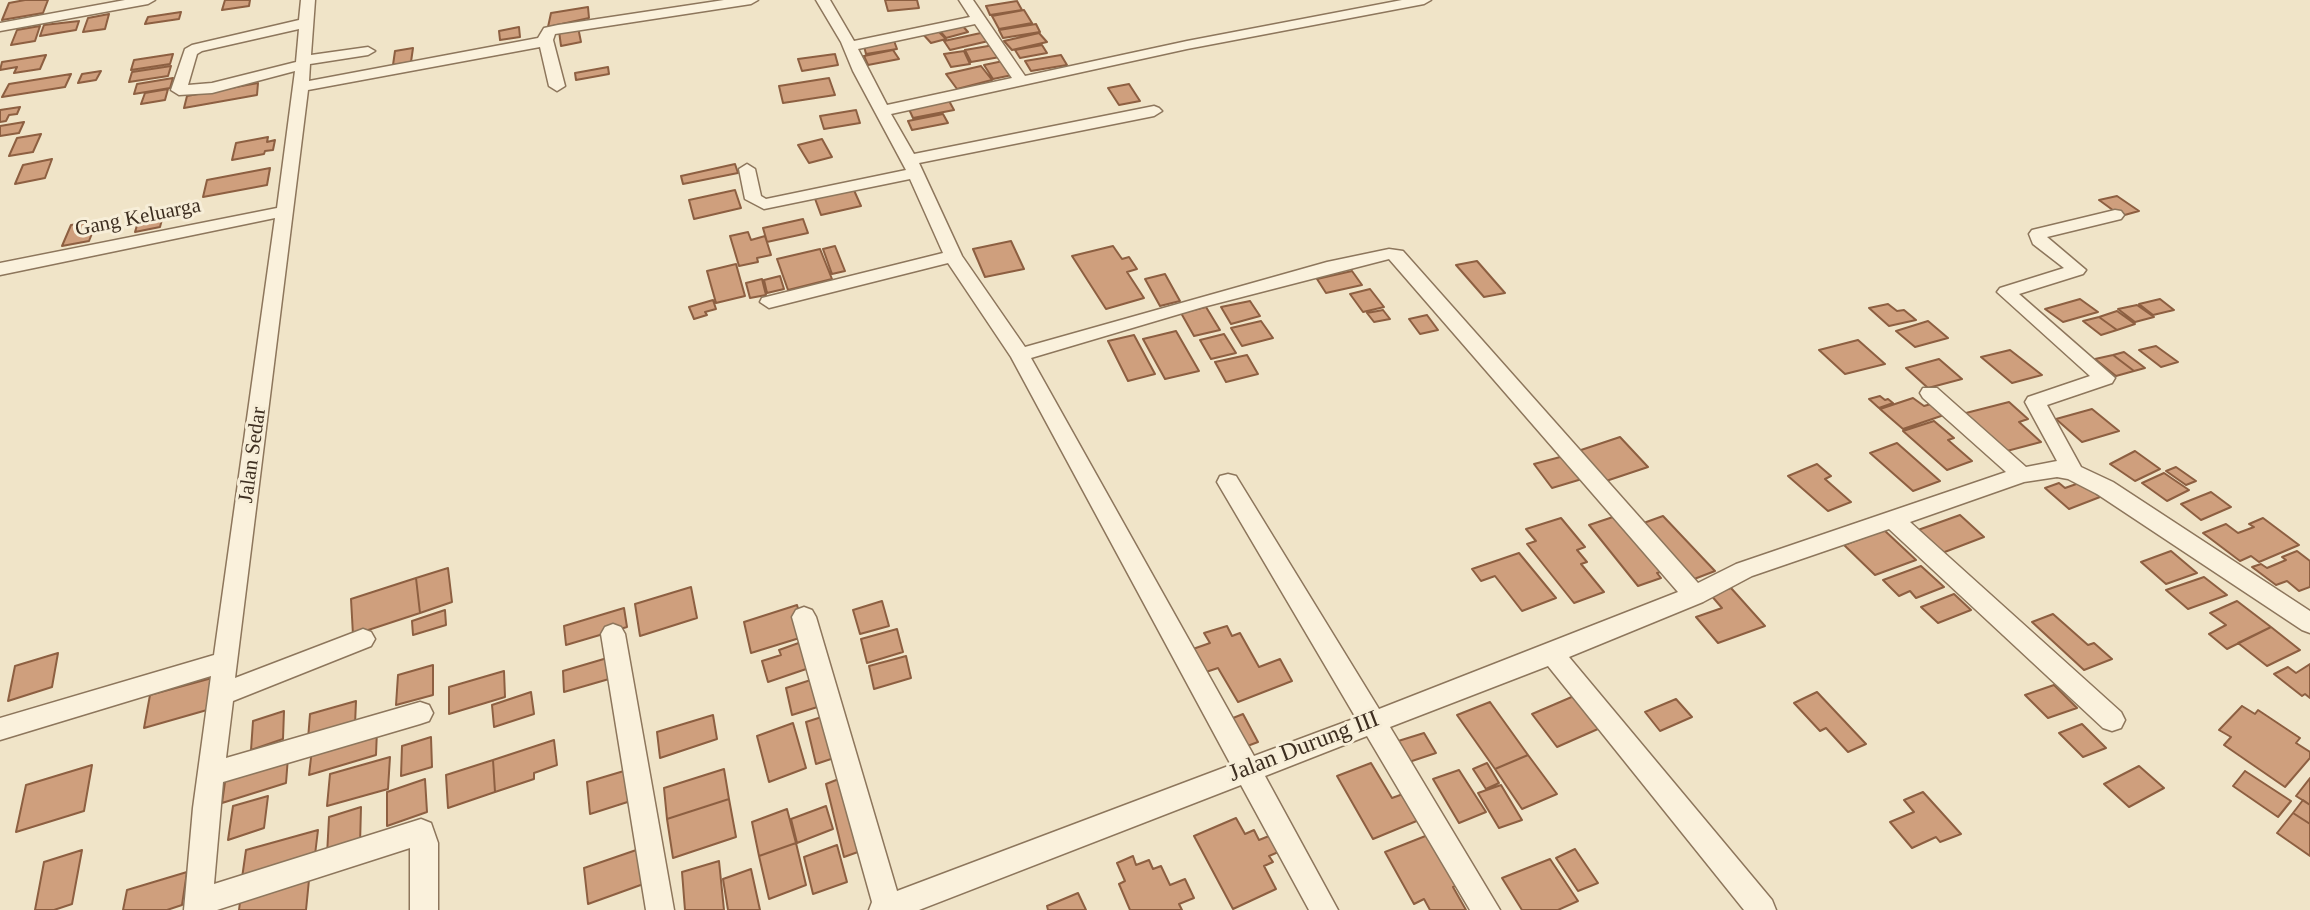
<!DOCTYPE html>
<html>
<head>
<meta charset="utf-8">
<style>
  body { margin:0 }
  canvas { display:block; background:#f0e4c8 }
</style>
</head>
<body>
<canvas width="2310" height="910"></canvas>
<script>
const ctx = document.querySelector('canvas').getContext('2d');
ctx.lineJoin = 'round';
function fillPath(path, color) { ctx.fillStyle = color; ctx.fill(path, 'evenodd'); }
const shape = rows => new Path2D(rows.map(r => 'M' + r).join(''));
function stroke(path, color, width, dash) { ctx.strokeStyle = color; ctx.lineWidth = width; ctx.lineCap = dash ? 'butt' : 'round'; ctx.setLineDash(dash || []); ctx.stroke(path); }
function drawText(font, color, halo, rows, align = 'center') {
  ctx.font = font + ' "Times New Roman",serif'; ctx.lineWidth = 6; ctx.setLineDash([]); ctx.textBaseline = 'middle'; ctx.strokeStyle = halo; ctx.fillStyle = color; for (const [text, x, y, turn = 0] of rows) {
    ctx.save(); ctx.translate(x, y); ctx.rotate((+turn || 0) * Math.PI / 180); ctx.textAlign = isNaN(turn) ? turn : align; if (halo) ctx.strokeText(text, 0, 0); ctx.fillText(text, 0, 0); ctx.restore();
  }
}
const building = shape([
  [25,0,48,0,43,13,2,20,9,3,25,0],
  [225,0,250,0,249,6,222,10,225,0],
  [885,0,917,0,919,8,888,11,885,0],
  [1017,1,1022,10,990,15,986,6,1017,1],
  [588,7,589,18,548,27,551,13,588,7],
  [1024,10,1032,23,999,29,992,16,1024,10],
  [181,12,179,19,145,24,148,17,181,12],
  [109,14,105,29,83,32,88,18,109,14],
  [79,21,76,30,40,36,44,25,79,21],
  [961,24,968,32,946,38,939,30,961,24],
  [1036,24,1040,32,1003,38,999,30,1036,24],
  [40,26,35,41,11,45,17,30,40,26],
  [519,27,520,37,500,40,499,31,519,27],
  [578,27,581,42,561,46,559,31,578,27],
  [937,30,946,39,931,43,921,32,937,30],
  [990,31,997,39,950,50,944,41,990,31],
  [1039,33,1047,42,1012,50,1004,41,1039,33],
  [893,38,897,49,866,54,863,42,893,38],
  [994,45,1000,57,971,62,965,50,994,45],
  [1042,45,1047,53,1020,58,1015,50,1042,45],
  [413,48,411,62,393,65,395,51,413,48],
  [893,50,899,59,868,65,864,56,893,50],
  [964,51,970,64,951,67,944,54,964,51],
  [173,54,170,64,131,70,134,60,173,54],
  [835,54,838,65,802,71,798,59,835,54],
  [46,55,40,69,14,73,17,67,0,70,2,62,46,55],
  [1061,55,1067,65,1031,71,1025,61,1061,55],
  [1008,60,1017,74,993,79,984,65,1008,60],
  [171,66,168,76,129,82,132,72,171,66],
  [981,66,992,80,957,89,946,74,981,66],
  [608,67,609,74,576,80,575,73,608,67],
  [101,71,96,80,78,83,82,74,101,71],
  [71,74,65,87,2,97,9,84,71,74],
  [173,78,170,88,134,94,137,84,173,78],
  [829,78,835,95,783,103,779,86,829,78],
  [258,83,257,95,184,108,187,96,258,83],
  [1129,84,1140,101,1119,105,1108,88,1129,84],
  [168,89,165,100,141,104,145,93,168,89],
  [948,99,954,110,913,118,908,107,948,99],
  [20,107,17,114,9,115,6,121,0,122,0,110,20,107],
  [856,110,860,123,824,129,820,116,856,110],
  [943,114,948,123,912,130,908,121,943,114],
  [24,122,19,133,0,136,0,126,24,122],
  [41,134,33,152,9,156,17,138,41,134],
  [268,137,267,142,275,140,273,150,265,151,264,154,232,160,236,143,268,137],
  [822,139,832,157,809,163,798,145,822,139],
  [52,159,45,178,15,184,23,165,52,159],
  [735,164,738,173,683,184,681,176,735,164],
  [270,168,267,185,203,197,207,180,270,168],
  [853,188,861,206,821,215,814,196,853,188],
  [735,190,741,208,694,219,689,200,735,190],
  [2117,196,2139,211,2121,216,2099,200,2117,196],
  [165,208,160,227,135,232,141,212,165,208],
  [803,219,808,233,767,242,763,228,803,219],
  [97,221,89,241,62,246,71,225,97,221],
  [748,232,751,240,765,236,771,255,757,258,758,262,739,266,730,236,748,232],
  [1011,241,1024,269,985,277,973,249,1011,241],
  [835,246,845,271,832,274,823,249,835,246],
  [1113,246,1122,259,1129,257,1137,269,1127,272,1144,298,1106,309,1072,256,1113,246],
  [820,249,832,279,788,290,777,259,820,249],
  [1477,261,1505,293,1484,297,1456,265,1477,261],
  [736,264,745,296,716,303,707,271,736,264],
  [1352,271,1362,285,1326,293,1317,279,1352,271],
  [1165,274,1180,301,1160,306,1145,279,1165,274],
  [780,276,784,289,767,293,764,280,780,276],
  [762,279,766,295,750,298,746,283,762,279],
  [1370,289,1384,307,1363,312,1350,294,1370,289],
  [2080,299,2098,312,2063,322,2045,309,2080,299],
  [2160,299,2174,310,2153,315,2139,304,2160,299],
  [713,300,716,309,705,312,707,315,694,319,689,307,713,300],
  [1250,301,1260,316,1231,324,1221,307,1250,301],
  [1888,304,1897,311,1904,310,1916,320,1889,326,1869,308,1888,304],
  [2137,305,2154,317,2135,322,2118,309,2137,305],
  [1206,307,1220,330,1194,336,1181,313,1206,307],
  [1383,310,1390,319,1374,322,1367,313,1383,310],
  [2117,311,2135,324,2117,330,2099,317,2117,311],
  [1427,315,1438,330,1420,334,1409,319,1427,315],
  [2099,317,2117,330,2101,335,2083,321,2099,317],
  [1261,321,1273,338,1242,346,1231,328,1261,321],
  [1928,321,1948,338,1915,347,1896,331,1928,321],
  [1176,331,1199,371,1165,379,1143,339,1176,331],
  [1224,334,1236,353,1211,359,1200,340,1224,334],
  [1134,335,1155,374,1128,381,1108,341,1134,335],
  [1858,340,1885,364,1845,374,1819,350,1858,340],
  [2156,346,2178,362,2161,367,2139,350,2156,346],
  [2010,350,2042,375,2012,383,1981,357,2010,350],
  [2124,352,2145,368,2134,371,2113,355,2124,352],
  [1247,355,1258,374,1226,382,1215,362,1247,355],
  [2113,355,2134,371,2116,376,2095,359,2113,355],
  [1939,359,1962,379,1928,388,1906,368,1939,359],
  [1880,396,1885,400,1888,399,1893,403,1879,408,1869,399,1880,396],
  [1913,398,1924,406,1931,404,1944,415,1903,429,1880,409,1913,398],
  [2009,402,2028,419,2019,422,2041,442,2003,452,1962,414,2009,402],
  [2092,409,2119,431,2082,442,2056,419,2092,409],
  [1934,421,1954,438,1948,440,1972,461,1947,470,1903,431,1934,421],
  [1620,437,1648,467,1606,481,1578,451,1620,437],
  [1897,443,1940,481,1913,491,1870,453,1897,443],
  [2135,451,2160,469,2135,481,2110,464,2135,451],
  [1564,456,1582,479,1552,488,1534,464,1564,456],
  [1817,464,1831,476,1825,479,1851,502,1828,511,1788,476,1817,464],
  [2176,467,2196,481,2186,485,2166,471,2176,467],
  [2164,473,2189,490,2167,501,2142,483,2164,473],
  [2082,482,2100,497,2069,509,2045,488,2059,483,2065,488,2082,482],
  [2211,492,2231,507,2201,520,2181,504,2211,492],
  [1622,514,1664,571,1657,573,1661,578,1638,586,1589,525,1622,514],
  [1960,515,1984,537,1942,553,1918,530,1960,515],
  [1663,516,1715,571,1689,581,1638,525,1663,516],
  [1561,518,1585,547,1577,550,1587,562,1581,564,1604,592,1574,603,1527,544,1536,541,1526,529,1561,518],
  [2263,518,2299,545,2259,562,2251,556,2240,561,2203,533,2226,524,2238,533,2254,527,2249,524,2263,518],
  [1884,530,1916,560,1875,575,1844,545,1884,530],
  [2171,551,2197,573,2166,584,2141,562,2171,551],
  [2297,551,2310,561,2310,587,2299,591,2287,581,2276,585,2252,567,2261,564,2267,568,2286,560,2282,557,2297,551],
  [1519,553,1556,598,1522,611,1495,576,1481,581,1472,569,1519,553],
  [1921,566,1944,587,1916,598,1910,591,1899,596,1883,580,1921,566],
  [448,568,452,602,420,613,416,578,448,568],
  [2204,577,2227,595,2188,609,2166,590,2204,577],
  [416,578,420,613,353,635,351,599,416,578],
  [691,587,697,618,640,636,635,604,691,587],
  [1731,588,1765,626,1718,643,1696,617,1722,608,1710,594,1731,588],
  [1954,594,1971,610,1938,623,1921,607,1954,594],
  [882,601,889,626,860,634,853,610,882,601],
  [2237,601,2271,627,2227,649,2209,634,2226,625,2210,613,2237,601],
  [797,605,806,636,751,653,744,622,797,605],
  [624,608,627,627,566,645,564,626,624,608],
  [445,610,446,625,413,635,412,621,445,610],
  [2053,614,2088,645,2094,643,2112,659,2084,670,2032,622,2053,614],
  [1227,626,1232,636,1240,633,1259,667,1280,659,1292,681,1238,702,1218,668,1206,672,1193,649,1210,643,1204,633,1227,626],
  [2271,627,2300,650,2267,666,2238,643,2271,627],
  [897,629,903,652,867,663,861,639,897,629],
  [807,640,815,666,768,682,762,661,781,655,779,650,807,640],
  [58,653,52,687,8,701,15,666,58,653],
  [614,656,616,677,564,692,563,671,614,656],
  [906,656,911,678,874,689,869,666,906,656],
  [2310,664,2310,698,2305,694,2302,696,2274,674,2288,667,2296,673,2310,664],
  [433,665,433,695,396,705,398,675,433,665],
  [504,671,505,697,449,714,449,687,504,671],
  [820,677,827,704,792,715,786,688,820,677],
  [212,678,207,710,144,728,150,695,212,678],
  [2054,685,2077,708,2048,718,2025,695,2054,685],
  [531,692,534,714,494,727,492,705,531,692],
  [1817,692,1866,744,1848,752,1826,728,1820,731,1794,703,1817,692],
  [1581,693,1607,725,1557,747,1532,714,1581,693],
  [1676,699,1692,717,1660,731,1645,712,1676,699],
  [356,701,355,725,308,739,310,714,356,701],
  [1490,702,1528,755,1495,769,1457,715,1490,702],
  [2242,706,2255,714,2258,710,2300,738,2296,743,2310,752,2310,758,2285,787,2224,745,2231,737,2219,730,2242,706],
  [284,711,283,739,251,750,253,721,284,711],
  [831,714,843,755,816,764,806,722,831,714],
  [1243,714,1258,742,1242,748,1228,720,1243,714],
  [713,715,717,739,660,758,657,732,713,715],
  [793,723,806,768,769,782,757,736,793,723],
  [2082,724,2106,748,2083,757,2059,733,2082,724],
  [377,730,376,755,309,775,312,749,377,730],
  [1424,733,1436,753,1406,763,1395,742,1424,733],
  [431,737,432,767,401,776,402,746,431,737],
  [554,740,557,765,534,773,534,779,495,792,493,760,554,740],
  [1528,755,1557,794,1522,809,1495,769,1528,755],
  [288,757,286,783,222,803,226,775,288,757],
  [390,757,388,789,327,806,330,774,390,757],
  [493,760,495,792,448,808,446,775,493,760],
  [1371,763,1392,798,1403,794,1419,820,1373,839,1337,776,1371,763],
  [1487,763,1499,783,1486,789,1473,769,1487,763],
  [92,765,84,811,16,832,26,785,92,765],
  [2139,766,2164,788,2129,807,2104,784,2139,766],
  [634,768,637,799,590,814,587,782,634,768],
  [724,769,729,799,667,819,664,788,724,769],
  [1459,770,1486,812,1459,823,1433,779,1459,770],
  [2245,771,2291,801,2278,817,2233,786,2245,771],
  [849,775,869,848,844,857,826,784,849,775],
  [2310,778,2310,805,2296,796,2310,778],
  [425,779,427,812,387,826,387,792,425,779],
  [1501,785,1522,820,1499,828,1478,793,1501,785],
  [1923,792,1961,834,1940,842,1936,837,1912,848,1890,822,1914,812,1904,800,1923,792],
  [268,796,264,828,228,840,233,806,268,796],
  [729,799,736,837,673,858,667,819,729,799],
  [2303,800,2310,805,2310,824,2293,813,2303,800],
  [826,806,833,829,797,843,791,819,826,806],
  [361,807,360,845,327,855,329,817,361,807],
  [787,809,796,843,759,856,752,822,787,809],
  [2293,813,2310,824,2310,856,2277,833,2293,813],
  [1236,818,1245,834,1254,830,1259,840,1274,834,1283,850,1269,856,1273,862,1264,866,1276,889,1233,909,1194,836,1236,818],
  [318,830,314,863,241,885,246,850,318,830],
  [1433,833,1463,884,1453,887,1466,910,1430,910,1424,899,1414,904,1385,852,1433,833],
  [796,843,806,885,769,899,759,856,796,843],
  [837,845,847,882,813,894,804,857,837,845],
  [645,847,649,882,588,904,584,868,645,847],
  [1575,849,1598,883,1578,891,1556,858,1575,849],
  [82,850,72,904,54,910,35,910,44,862,82,850],
  [1133,856,1136,865,1149,860,1153,869,1161,866,1170,885,1185,879,1194,898,1179,904,1182,910,1130,910,1119,884,1125,881,1117,863,1133,856],
  [1550,859,1578,901,1558,910,1522,910,1502,878,1550,859],
  [719,861,724,910,685,910,682,872,719,861],
  [751,869,760,910,728,910,723,879,751,869],
  [187,872,182,905,167,910,123,910,127,890,187,872],
  [309,880,306,910,239,910,240,902,309,880],
  [1078,893,1086,910,1048,910,1047,906,1078,893]
]);
const minor = shape([
  [125,0,155,0,148,4,0,31,0,23,125,0],
  [301,0,315,0,311,55,368,47,375,51,368,55,310,64,309,81,538,38,544,28,558,25,724,0,758,0,751,4,555,34,553,40,565,86,557,91,549,86,540,47,308,90,235,678,363,629,371,632,375,639,371,646,233,701,226,758,420,702,429,705,433,713,429,721,420,724,223,782,214,884,421,819,431,823,438,843,438,910,410,910,410,848,217,910,184,910,193,808,211,676,0,740,0,718,214,655,275,218,0,275,0,263,277,208,295,71,212,93,179,95,171,90,185,49,192,45,299,20,301,0],
  [299,29,296,62,212,83,188,85,197,54,202,51,299,29],
  [816,0,830,0,854,41,970,17,959,0,973,0,1025,76,1187,41,1402,0,1431,0,1424,4,1187,49,891,114,914,154,1154,106,1159,108,1162,111,1154,116,919,163,962,256,1025,347,1327,262,1389,249,1403,251,1698,583,1736,564,2006,472,1923,398,1920,393,1923,388,1937,388,2026,467,2057,461,2025,402,2028,397,2090,376,1997,292,2000,288,2064,268,2033,244,2029,234,2032,230,2115,210,2121,211,2124,215,2121,219,2047,237,2086,270,2083,274,2019,294,2115,378,2112,383,2047,405,2081,467,2113,482,2310,611,2310,633,2302,630,2097,494,2068,479,2057,477,2024,482,1910,522,2121,712,2125,720,2121,728,2112,731,2103,728,1889,529,1752,576,1703,602,1569,657,1772,900,1776,910,1744,910,1548,666,1390,727,1500,910,1470,910,1367,736,1265,776,1338,910,1309,910,1241,785,919,910,869,910,872,902,792,617,796,610,804,607,812,610,816,617,897,891,1231,765,1011,357,948,263,769,308,760,302,762,298,943,253,910,179,764,209,745,199,739,169,747,164,755,169,761,196,766,199,906,170,853,71,841,42,816,0],
  [975,24,1012,78,887,105,858,49,975,24],
  [1389,259,1678,592,1379,709,1236,476,1228,474,1220,476,1217,482,1356,718,1254,756,1031,358,1203,307,1389,259],
  [613,624,621,627,625,634,674,910,646,910,601,634,605,627,613,624]
]);
const streetNames = [
  ["Gang Keluarga",138,218,-11],
  ["Jalan Sedar",253,455,-82]
];
const nearStreetnames = [
  ["Jalan Durung III",1304,747,-21]
];
fillPath(building, '#cf9f7d');
stroke(building, '#8d5f41', 2);
stroke(minor, '#8d765c', 3);
fillPath(minor, '#faf1dc');
drawText('21px', '#3d2e20', '#f7eed8', streetNames);
drawText('24px', '#3d2e20', '#f7eed8', nearStreetnames);
</script>
</body>
</html>
